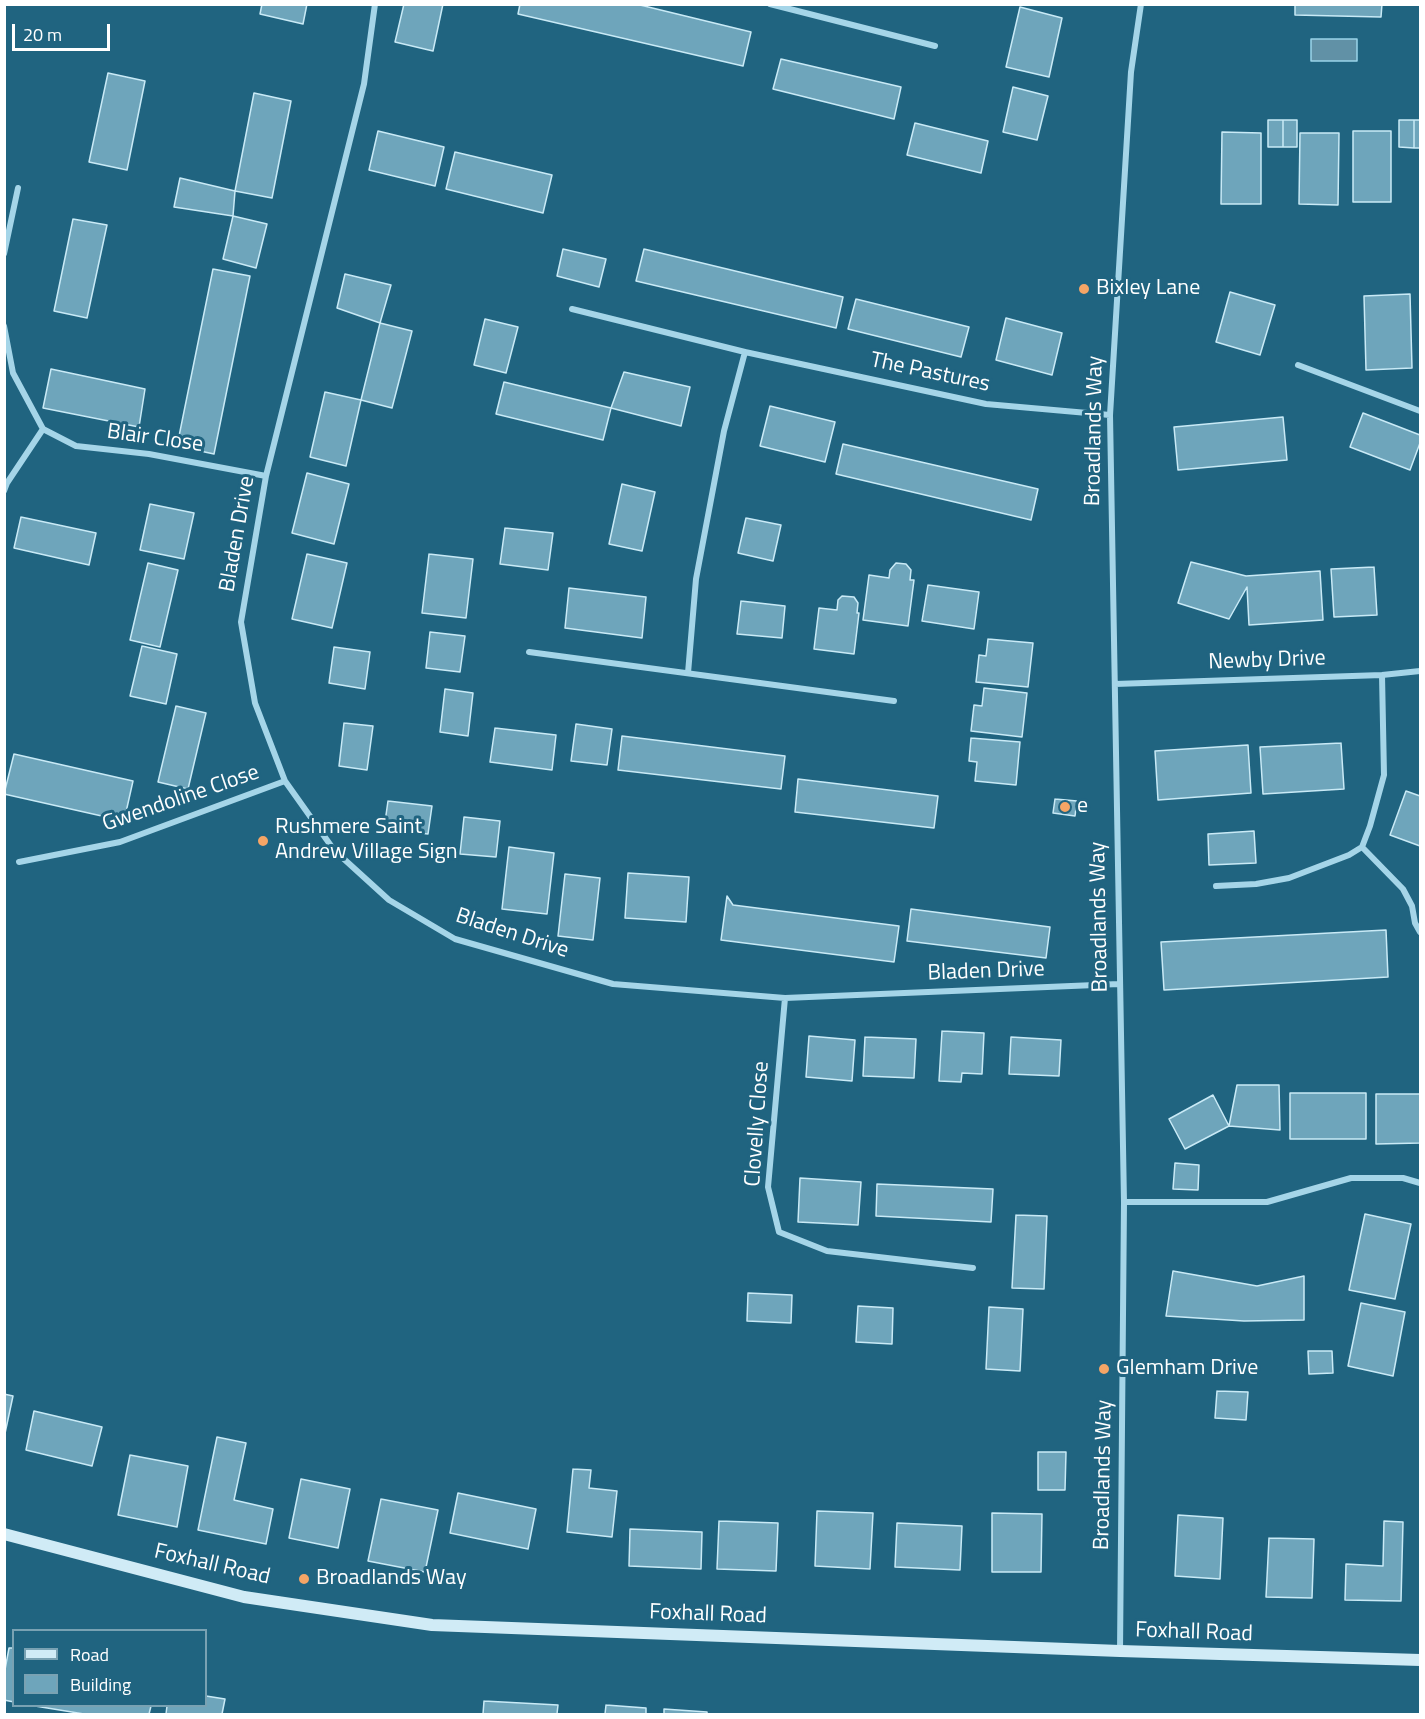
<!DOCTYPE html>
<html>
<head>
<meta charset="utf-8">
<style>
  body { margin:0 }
  #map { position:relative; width:1425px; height:1719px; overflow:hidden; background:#206480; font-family:"Titillium Web",sans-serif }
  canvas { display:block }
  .frame { position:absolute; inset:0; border:6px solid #fff; pointer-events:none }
  .legend { position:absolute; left:12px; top:1629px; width:195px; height:78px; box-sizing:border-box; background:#206480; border:2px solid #79a2b3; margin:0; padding:8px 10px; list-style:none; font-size:18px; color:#fff }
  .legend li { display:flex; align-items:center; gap:12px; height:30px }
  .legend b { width:30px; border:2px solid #79a2b3 }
  .scale { position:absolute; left:12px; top:24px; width:98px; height:27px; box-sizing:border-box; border:3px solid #fff; border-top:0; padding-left:8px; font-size:18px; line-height:21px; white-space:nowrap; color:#fff; -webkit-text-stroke:4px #206480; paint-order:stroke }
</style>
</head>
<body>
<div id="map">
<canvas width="1425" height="1719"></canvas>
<div class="frame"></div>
<ul class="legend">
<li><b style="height:8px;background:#d0ebf6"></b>Road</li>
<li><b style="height:16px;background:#6ea5bb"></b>Building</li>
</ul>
<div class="scale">20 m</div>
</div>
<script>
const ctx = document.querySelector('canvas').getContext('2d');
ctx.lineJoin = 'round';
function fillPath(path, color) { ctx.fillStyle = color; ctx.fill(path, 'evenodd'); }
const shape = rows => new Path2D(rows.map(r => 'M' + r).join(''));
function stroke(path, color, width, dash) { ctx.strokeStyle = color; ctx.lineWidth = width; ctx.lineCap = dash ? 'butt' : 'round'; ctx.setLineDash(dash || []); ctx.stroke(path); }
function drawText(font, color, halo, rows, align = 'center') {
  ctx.font = font + ' "Titillium Web",sans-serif'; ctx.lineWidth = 6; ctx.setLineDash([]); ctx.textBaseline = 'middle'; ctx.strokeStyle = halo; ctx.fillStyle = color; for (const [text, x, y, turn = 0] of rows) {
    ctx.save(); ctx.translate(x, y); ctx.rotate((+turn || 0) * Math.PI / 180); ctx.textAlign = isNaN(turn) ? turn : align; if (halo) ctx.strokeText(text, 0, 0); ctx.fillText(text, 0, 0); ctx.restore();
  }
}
const water = shape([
  [1311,39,1357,39,1357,61,1311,61,1311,39]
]);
const building = shape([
  [262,4,307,4,303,24,260,14,262,4],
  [404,4,443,4,433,51,395,42,404,4],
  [520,4,636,4,751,32,743,66,518,14,520,4],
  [1295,4,1382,4,1381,17,1295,15,1295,4],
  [1020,7,1062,18,1049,77,1006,67,1020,7],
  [781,59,901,87,894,119,773,89,781,59],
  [108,73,145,81,127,170,89,162,108,73],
  [1013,87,1048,96,1037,140,1003,132,1013,87],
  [254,93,291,101,272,198,235,191,254,93],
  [1268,120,1283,120,1283,147,1268,147,1268,120],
  [1283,120,1297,120,1297,147,1283,147,1283,120],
  [1399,120,1414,120,1414,148,1399,147,1399,120],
  [1414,120,1420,120,1420,148,1414,148,1414,120],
  [915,123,988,141,981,173,907,155,915,123],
  [378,131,444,147,435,186,369,170,378,131],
  [1353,131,1391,131,1391,202,1353,202,1353,131],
  [1222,132,1261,133,1261,204,1221,204,1222,132],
  [1300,133,1339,133,1338,205,1299,204,1300,133],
  [455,152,552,175,543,213,446,189,455,152],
  [180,178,235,191,233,216,174,207,180,178],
  [233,216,267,224,256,268,223,259,233,216],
  [73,219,107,225,87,318,54,311,73,219],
  [563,249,606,259,599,287,557,276,563,249],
  [644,249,843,297,836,328,636,281,644,249],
  [213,269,250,276,214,454,177,446,213,269],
  [345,274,391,285,380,323,337,308,345,274],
  [1230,292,1275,305,1260,355,1216,342,1230,292],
  [1410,294,1412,368,1366,370,1364,296,1410,294],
  [856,299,969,327,961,357,848,329,856,299],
  [1006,318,1062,333,1052,375,996,360,1006,318],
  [485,319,518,327,506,373,474,365,485,319],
  [380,323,412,331,392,408,361,400,380,323],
  [51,369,145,389,139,427,43,408,51,369],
  [624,372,690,387,681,426,611,408,624,372],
  [504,382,611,408,603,440,496,414,504,382],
  [325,392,361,400,346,466,310,457,325,392],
  [770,406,835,422,825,462,760,446,770,406],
  [1363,413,1420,435,1420,443,1410,470,1350,447,1363,413],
  [1283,417,1287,460,1178,470,1174,427,1283,417],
  [843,444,1038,489,1031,520,836,474,843,444],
  [307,473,349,484,334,544,292,533,307,473],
  [622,484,655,492,642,551,609,544,622,484],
  [150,504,194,513,184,559,140,550,150,504],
  [21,517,96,533,89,565,14,548,21,517],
  [746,518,781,525,773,561,738,553,746,518],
  [505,528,553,533,548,570,500,564,505,528],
  [307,554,347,563,332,628,292,619,307,554],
  [429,554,473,559,466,618,422,613,429,554],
  [1191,562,1246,576,1320,571,1323,620,1249,625,1247,587,1229,619,1178,603,1191,562],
  [148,563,178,570,160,647,130,640,148,563],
  [896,563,906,564,911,570,910,580,914,580,908,626,863,620,869,575,889,578,890,570,896,563],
  [1374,567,1377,615,1334,617,1331,569,1374,567],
  [928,585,979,592,974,629,922,621,928,585],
  [569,588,646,597,642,638,565,628,569,588],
  [842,596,854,597,858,603,857,613,859,613,854,654,814,649,819,608,837,610,838,600,842,596],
  [741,601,785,606,782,638,737,634,741,601],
  [430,632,465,636,460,672,426,668,430,632],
  [988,639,1033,643,1028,687,976,682,979,655,986,656,988,639],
  [142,646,177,654,166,704,130,696,142,646],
  [334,647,370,652,365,689,329,683,334,647],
  [984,688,1027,693,1022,737,971,731,974,705,982,706,984,688],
  [445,689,473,693,468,736,440,732,445,689],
  [176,706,206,713,188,789,158,782,176,706],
  [344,723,373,726,367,770,339,766,344,723],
  [576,724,612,729,607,765,571,761,576,724],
  [495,728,556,735,552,770,490,762,495,728],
  [622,736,785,756,781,789,618,770,622,736],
  [971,738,1020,742,1016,785,975,781,977,762,969,761,971,738],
  [1341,743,1344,789,1263,794,1260,747,1341,743],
  [1248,745,1251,793,1158,800,1155,751,1248,745],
  [14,754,133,781,124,821,4,794,14,754],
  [798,779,938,796,934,828,795,812,798,779],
  [1406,791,1420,796,1420,846,1390,835,1406,791],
  [1055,799,1077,801,1075,816,1053,813,1055,799],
  [388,801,432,806,428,834,384,829,388,801],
  [464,817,500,821,496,857,460,854,464,817],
  [1254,831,1256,863,1209,865,1208,834,1254,831],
  [509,847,554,853,547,914,502,909,509,847],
  [628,873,689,877,686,922,625,918,628,873],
  [565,874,600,878,593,940,558,936,565,874],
  [727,896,733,905,899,926,894,962,721,940,727,896],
  [911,909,1050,927,1046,958,907,941,911,909],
  [1386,930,1388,977,1164,990,1161,942,1386,930],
  [942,1031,984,1033,982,1074,962,1073,961,1082,939,1081,942,1031],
  [809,1036,855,1040,852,1081,806,1077,809,1036],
  [865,1037,916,1039,914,1078,863,1076,865,1037],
  [1011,1037,1061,1040,1059,1076,1009,1074,1011,1037],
  [1237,1085,1279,1085,1280,1130,1229,1126,1237,1085],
  [1290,1093,1366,1093,1366,1139,1290,1139,1290,1093],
  [1376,1094,1420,1094,1420,1143,1376,1144,1376,1094],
  [1213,1095,1229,1126,1185,1149,1169,1119,1213,1095],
  [1175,1163,1199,1165,1198,1190,1173,1189,1175,1163],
  [800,1178,861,1182,858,1225,798,1222,800,1178],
  [877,1184,993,1189,991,1222,876,1216,877,1184],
  [1365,1214,1411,1224,1395,1299,1349,1290,1365,1214],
  [1016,1215,1047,1216,1044,1289,1012,1288,1016,1215],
  [1173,1271,1257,1286,1304,1276,1304,1320,1244,1321,1166,1316,1173,1271],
  [748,1293,792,1295,791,1323,747,1321,748,1293],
  [1361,1303,1405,1312,1393,1376,1348,1366,1361,1303],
  [858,1306,893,1308,892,1344,856,1342,858,1306],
  [989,1307,1023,1309,1020,1371,986,1369,989,1307],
  [1308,1351,1332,1351,1333,1373,1309,1374,1308,1351],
  [1217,1391,1248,1392,1246,1420,1215,1418,1217,1391],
  [4,1394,13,1396,4,1438,4,1394],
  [34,1411,102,1427,92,1466,26,1450,34,1411],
  [217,1437,246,1443,234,1500,273,1509,266,1544,198,1530,217,1437],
  [1038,1452,1066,1452,1065,1490,1038,1490,1038,1452],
  [130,1455,188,1466,177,1527,118,1515,130,1455],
  [573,1469,591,1470,589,1488,617,1491,612,1537,567,1532,573,1469],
  [301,1479,350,1489,338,1548,289,1538,301,1479],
  [458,1493,536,1509,528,1549,450,1533,458,1493],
  [381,1499,438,1510,425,1572,368,1561,381,1499],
  [817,1511,873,1513,870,1569,815,1566,817,1511],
  [992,1513,1042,1514,1041,1572,992,1572,992,1513],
  [1178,1515,1223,1518,1220,1579,1175,1576,1178,1515],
  [719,1521,778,1523,776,1571,717,1569,719,1521],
  [1384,1521,1403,1522,1401,1601,1345,1600,1346,1564,1383,1566,1384,1521],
  [897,1523,962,1526,960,1570,895,1567,897,1523],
  [630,1529,702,1532,701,1569,629,1566,630,1529],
  [1269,1538,1314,1539,1312,1598,1266,1597,1269,1538],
  [9,1648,14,1648,14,1702,4,1700,4,1675,9,1648],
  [206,1696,225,1699,222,1714,166,1714,167,1706,206,1706,206,1696],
  [484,1701,558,1705,557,1714,483,1714,484,1701],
  [606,1705,646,1708,646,1714,605,1714,606,1705],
  [35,1706,151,1706,149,1714,84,1714,35,1706],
  [664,1709,707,1712,707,1714,664,1714,664,1709]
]);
const street = shape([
  [375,4,364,84,266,476,241,622,255,703,285,781,334,850,389,900,455,939,613,984,785,998,1119,984],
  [770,4,935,46],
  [4,254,18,188],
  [572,309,745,352,986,404,1110,415],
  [4,326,13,373,43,429,7,483,4,491],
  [1298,365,1420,411],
  [43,429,76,446,149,454,266,476],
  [529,652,894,701],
  [688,673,696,579,724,431,745,352],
  [1115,684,1382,675,1420,671],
  [1362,847,1403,889,1412,906,1415,923,1420,932],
  [19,862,120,842,285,781],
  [1216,886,1256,884,1289,878,1349,855,1362,847,1370,826,1384,775,1382,675],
  [785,998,768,1187,779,1232,827,1251,973,1268],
  [1124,1202,1267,1202,1351,1178,1403,1178,1420,1183],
  [1120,1651,1124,1202,1110,415,1131,72,1141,4]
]);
const secondary = shape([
  [4,1534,244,1597,432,1625,1120,1651,1420,1660]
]);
const markers = [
  [1084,289,6,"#f5a566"],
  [1065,807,6,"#f5a566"],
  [263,841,6,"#f5a566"],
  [1104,1369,6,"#f5a566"],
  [304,1579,6,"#f5a566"]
];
const poiNames = [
  ["Bixley Lane",1096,289],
  ["e",1077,807],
  ["Rushmere Saint",275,828],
  ["Andrew Village Sign",275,853],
  ["Glemham Drive",1116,1369],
  ["Broadlands Way",316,1579]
];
const streetNames = [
  ["The Pastures",930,373,12],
  ["Broadlands Way",1095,431,-89],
  ["Blair Close",155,439,8],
  ["Bladen Drive",238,534,-80],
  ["Newby Drive",1267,661,-2],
  ["Gwendoline Close",181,799,-19],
  ["Broadlands Way",1100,917,-91],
  ["Bladen Drive",512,934,18],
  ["Bladen Drive",986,972,-2],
  ["Clovelly Close",758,1124,-86],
  ["Broadlands Way",1104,1475,-89],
  ["Foxhall Road",212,1565,13],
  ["Foxhall Road",708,1615,2],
  ["Foxhall Road",1194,1633,2]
];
fillPath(water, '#6191a6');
stroke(water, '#99d4e9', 1.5);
fillPath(building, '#6ea5bb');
stroke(building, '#c9eaf6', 1.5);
stroke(street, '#a5d5e8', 6);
stroke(secondary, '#d0ebf6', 12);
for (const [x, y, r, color] of markers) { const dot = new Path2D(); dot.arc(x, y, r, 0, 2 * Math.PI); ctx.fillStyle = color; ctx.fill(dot); stroke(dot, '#206480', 2); }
drawText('22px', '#fff', '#206480', poiNames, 'left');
drawText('22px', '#fff', '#206480', streetNames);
</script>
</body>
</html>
